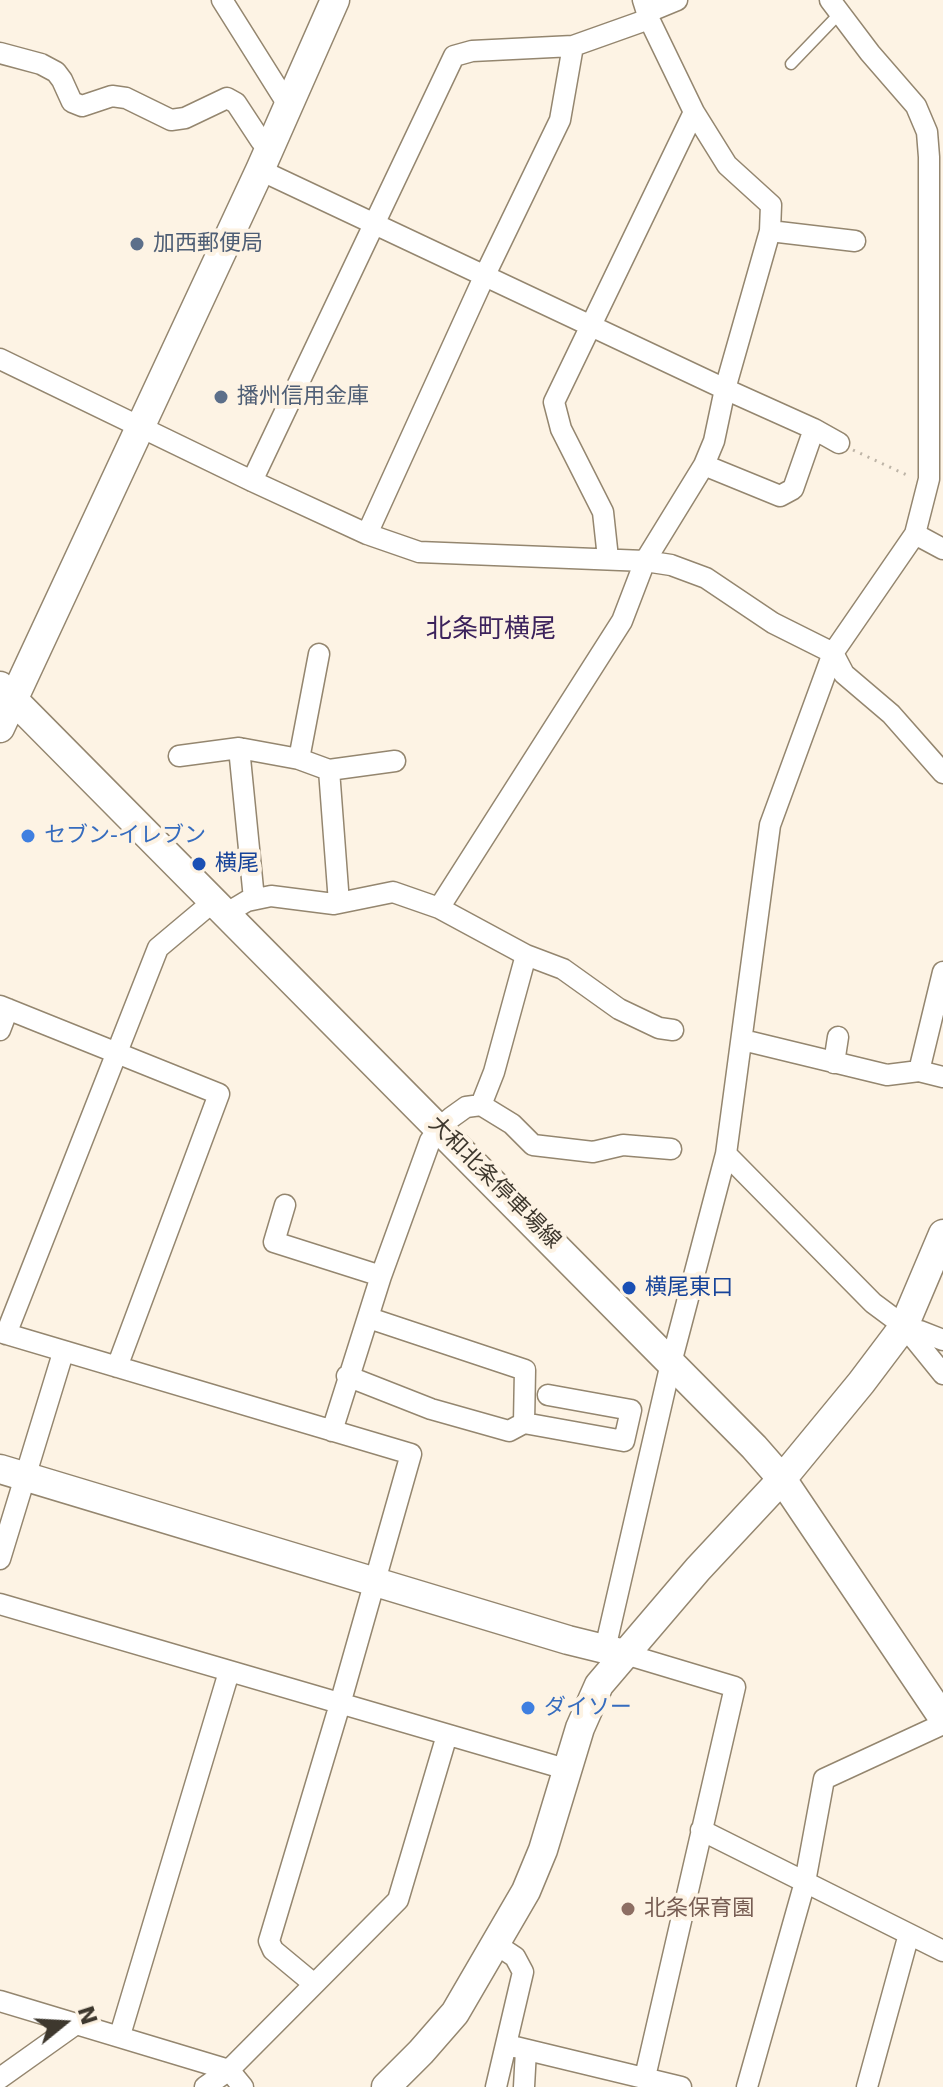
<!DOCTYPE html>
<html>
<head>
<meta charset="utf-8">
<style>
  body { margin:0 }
  #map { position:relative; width:943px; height:2087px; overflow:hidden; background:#fdf3e4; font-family:"DejaVu Sans",sans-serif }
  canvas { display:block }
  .north { position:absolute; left:24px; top:1983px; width:80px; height:80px; -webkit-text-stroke:6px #fdf3e4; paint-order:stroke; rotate:72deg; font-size:22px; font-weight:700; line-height:32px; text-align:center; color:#3e382e }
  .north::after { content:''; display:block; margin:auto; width:28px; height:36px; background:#3e382e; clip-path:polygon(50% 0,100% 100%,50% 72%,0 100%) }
</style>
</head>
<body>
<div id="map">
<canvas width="943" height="2087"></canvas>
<div class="north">N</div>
</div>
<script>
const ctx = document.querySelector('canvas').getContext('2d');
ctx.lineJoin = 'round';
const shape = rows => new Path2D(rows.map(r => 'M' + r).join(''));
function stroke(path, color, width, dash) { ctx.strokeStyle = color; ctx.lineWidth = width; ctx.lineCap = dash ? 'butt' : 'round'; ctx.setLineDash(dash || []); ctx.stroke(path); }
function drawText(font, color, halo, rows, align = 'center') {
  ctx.font = font + ' "DejaVu Sans","Noto Sans JP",sans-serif'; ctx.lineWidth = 8; ctx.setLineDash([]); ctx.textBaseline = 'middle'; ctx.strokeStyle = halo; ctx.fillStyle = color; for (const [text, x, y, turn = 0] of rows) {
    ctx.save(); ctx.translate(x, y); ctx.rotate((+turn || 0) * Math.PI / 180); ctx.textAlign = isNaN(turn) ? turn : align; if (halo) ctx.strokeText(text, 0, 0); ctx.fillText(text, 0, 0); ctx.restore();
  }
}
const path = shape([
  [853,450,911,477]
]);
const lane = shape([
  [791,64,840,13]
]);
const street = shape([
  [222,0,288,105],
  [648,12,677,0],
  [0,53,41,64,56,72,62,80,72,102,82,106,112,96,126,98,171,120,185,118,227,98,236,103,261,141,270,145],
  [260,170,725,389,814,429,839,443],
  [770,231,855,241],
  [0,359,252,481,367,534,419,552,645,561,671,565,706,578,773,623,833,653,844,674,891,714,943,773],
  [704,465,780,496,793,489,814,429],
  [252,481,454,56,472,51,573,46,649,19],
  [367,534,484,277,560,120,573,46],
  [915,534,943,549],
  [608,558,603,512,561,429,554,402,694,112],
  [179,756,239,748],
  [299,759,319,654],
  [329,770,395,761],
  [254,899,239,748,299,759,329,770,339,903],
  [439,908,622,621,645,561,704,465,714,441,725,389,770,231,771,205,727,165,694,112,649,19,643,0],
  [227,913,247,901,271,896,334,904,393,892,439,908,526,955,563,969,619,1009,659,1028,673,1030],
  [0,1006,219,1094,117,1367],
  [0,1030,8,1009],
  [751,1042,887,1075,919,1071,943,1077],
  [834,1063,838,1037],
  [919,1071,943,972],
  [481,1105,494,1072,526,955],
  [726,1154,873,1303,904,1326,943,1374],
  [285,1205,274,1242,381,1276],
  [369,1318,525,1370,524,1423],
  [0,1332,411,1454,340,1704,269,1941,273,1950,314,1984],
  [6,1334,158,948,214,901],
  [913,1337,920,1331,943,1340],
  [347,1376,431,1409,509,1431,524,1423,624,1441,631,1410,548,1395],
  [332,1431,381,1276,430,1141,439,1128,452,1117,466,1107,481,1105,512,1124,533,1145,593,1152,623,1145,671,1149],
  [0,1559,63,1353],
  [0,1604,569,1770],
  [605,1649,671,1363,726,1154,770,825,833,653,915,534,929,479,929,157,927,132,916,106,870,53,830,0],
  [625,1654,735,1687,645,2077],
  [701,1830,943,1951],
  [0,2001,229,2070,243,2087],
  [120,2035,229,1672],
  [507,2045,681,2087],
  [0,2078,76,2024],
  [205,2087,229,2070,398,1900,447,1735],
  [496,2087,523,1972,515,1957,497,1945],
  [524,2087,526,2050],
  [747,2087,805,1882,824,1779,943,1724],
  [867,2087,909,1934]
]);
const secondary = shape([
  [0,686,754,1447,782,1479,943,1718],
  [0,728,260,170,335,0],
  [0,1469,568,1640,625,1654],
  [386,2087,421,2052,455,2013,526,1891,543,1850,580,1728,599,1685,698,1569,782,1479,861,1383,904,1326,943,1234]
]);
const markers = [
  [137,244,8,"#5c6f8a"],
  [221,397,8,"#5c6f8a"],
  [28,836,8,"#3f7fe0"],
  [199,864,8,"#1a4fb4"],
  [629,1288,8,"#1a4fb4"],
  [528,1708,8,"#3f7fe0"],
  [628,1909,8,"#8d6e63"]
];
const serviceNames = [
  ["加西郵便局",153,244],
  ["播州信用金庫",237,397]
];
const shopNames = [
  ["セブン-イレブン",44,836],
  ["ダイソー",544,1708]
];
const transitNames = [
  ["横尾",215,864],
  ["横尾東口",645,1288]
];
const streetNames = [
  ["大和北条停車場線",494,1183,45]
];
const educationNames = [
  ["北条保育園",644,1909]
];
const quarterNames = [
  ["北条町横尾",491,630]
];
stroke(lane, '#94866f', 13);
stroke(street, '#94866f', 23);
stroke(secondary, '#94866f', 31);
stroke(path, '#bdb4a7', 3, [2, 6]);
stroke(lane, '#fff', 10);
stroke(street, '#fff', 20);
stroke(secondary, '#fff', 28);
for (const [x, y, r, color] of markers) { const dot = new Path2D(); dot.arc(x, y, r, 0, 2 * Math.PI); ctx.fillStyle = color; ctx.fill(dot); stroke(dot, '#fdf3e4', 3); }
drawText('22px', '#4e5e75', '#fdf3e4', serviceNames, 'left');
drawText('22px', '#366cbe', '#fdf3e4', shopNames, 'left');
drawText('22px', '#164399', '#fdf3e4', transitNames, 'left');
drawText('22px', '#3e382e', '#fdf3e4', streetNames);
drawText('22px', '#785e54', '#fdf3e4', educationNames, 'left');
drawText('26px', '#3c225c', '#fdf3e4', quarterNames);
</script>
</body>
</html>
